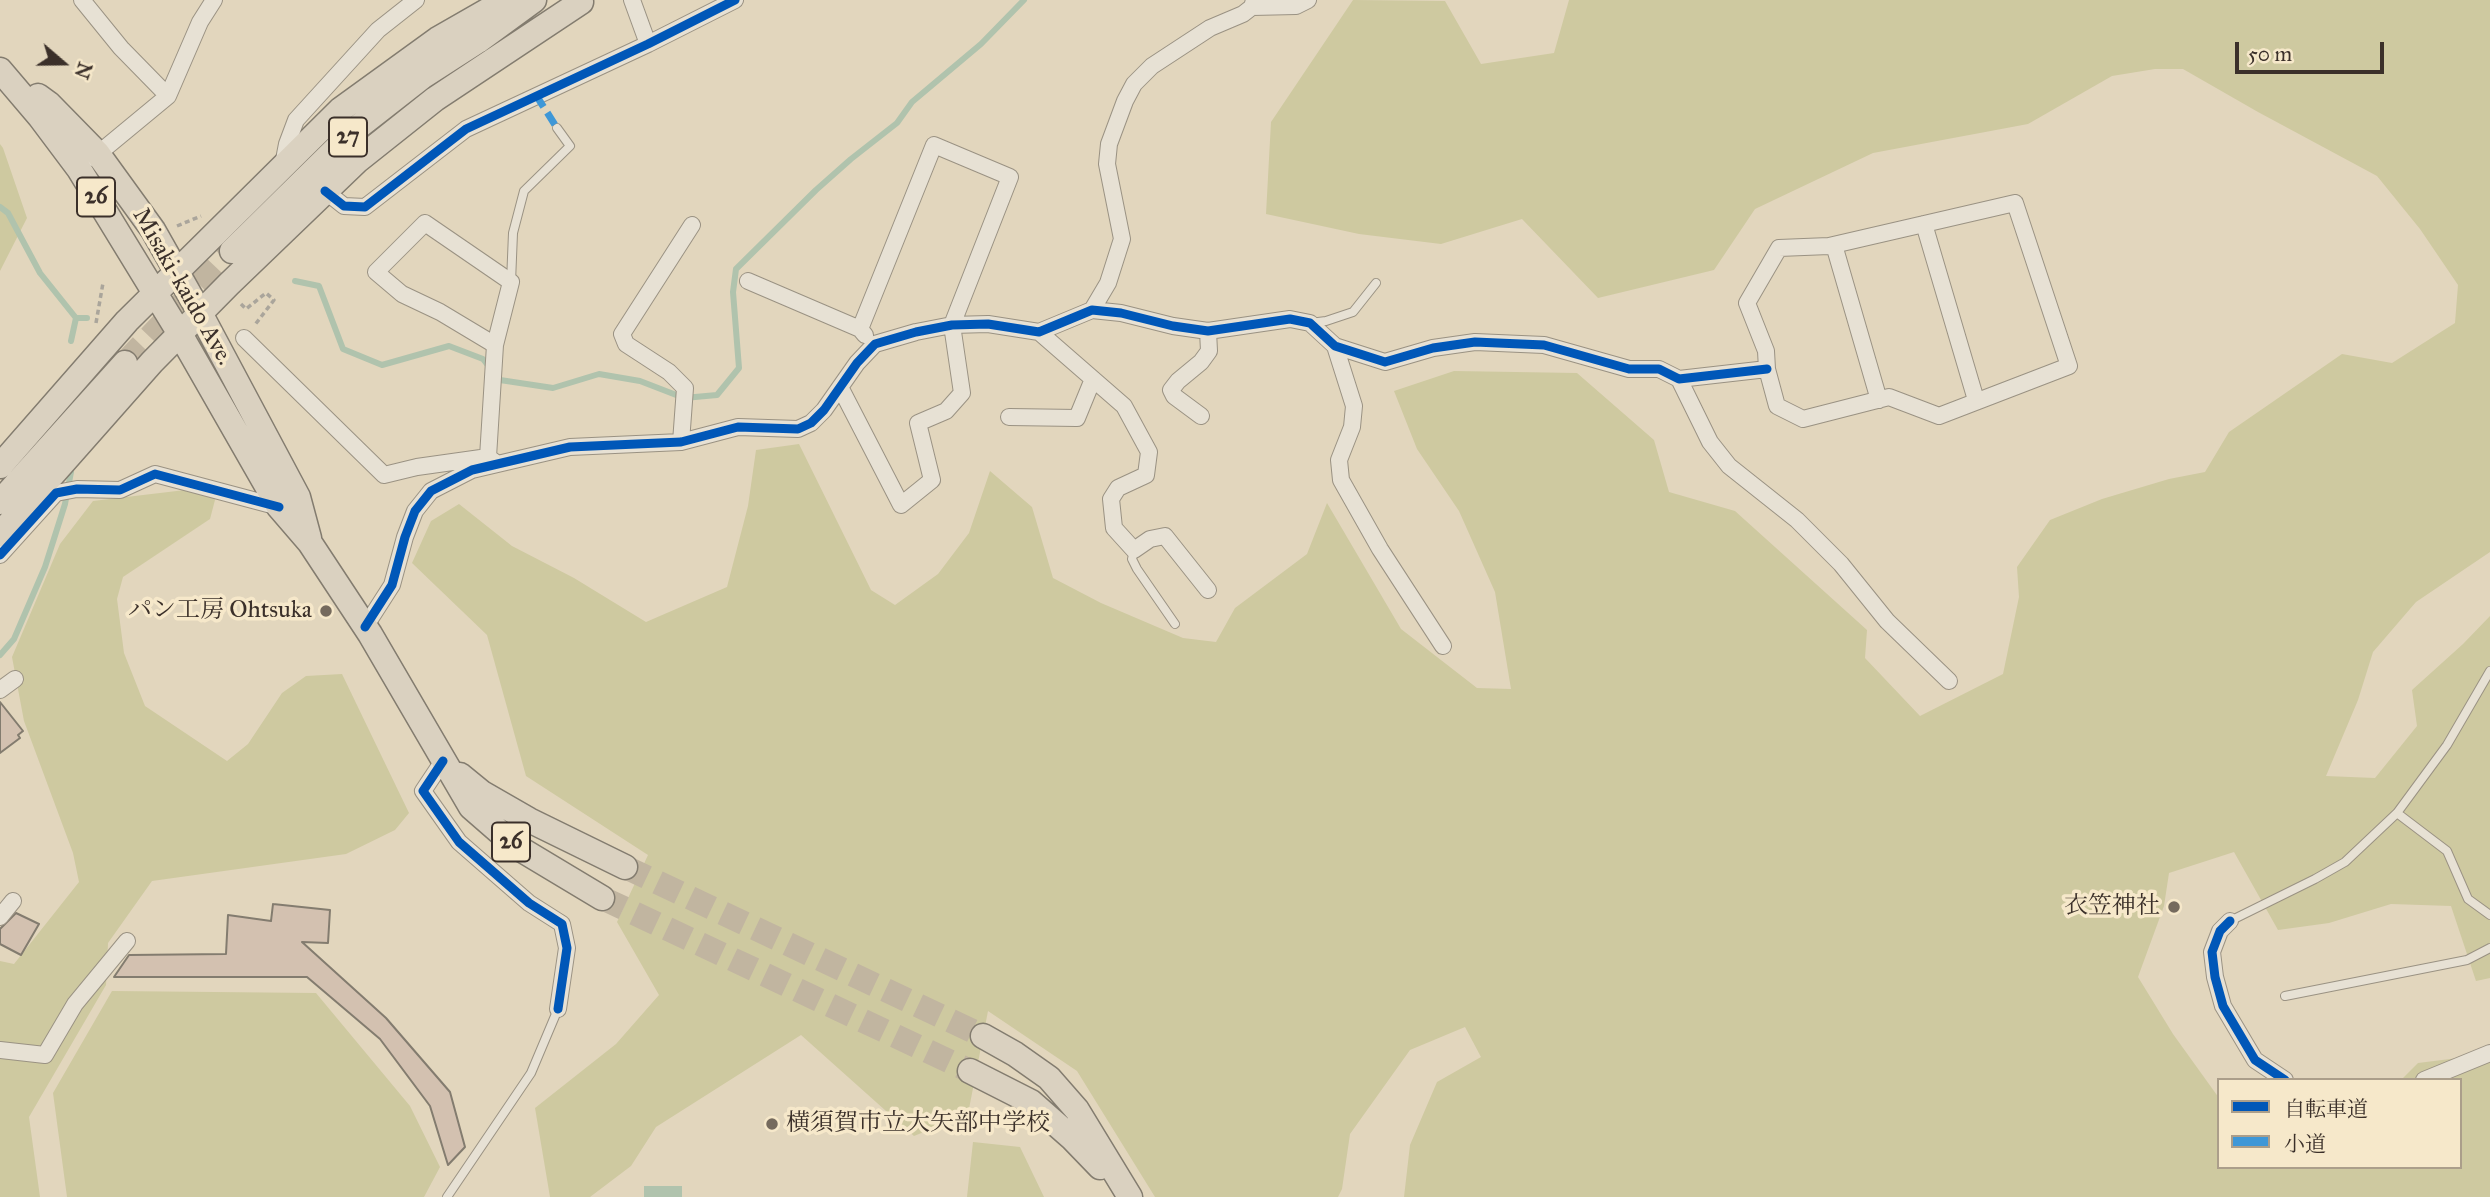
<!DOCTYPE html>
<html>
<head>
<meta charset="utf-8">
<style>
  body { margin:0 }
  #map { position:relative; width:2490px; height:1197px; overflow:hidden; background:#e2d6bd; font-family:"IM FELL Great Primer","Noto Serif JP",serif }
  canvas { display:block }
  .legend { position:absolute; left:2217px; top:1078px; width:245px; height:91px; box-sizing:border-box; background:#f6e8ca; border:2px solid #ab9e8a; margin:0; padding:9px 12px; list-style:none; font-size:21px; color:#3b302a }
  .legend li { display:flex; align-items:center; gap:14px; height:35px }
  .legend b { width:35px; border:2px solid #ab9e8a }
  .north { position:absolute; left:28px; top:28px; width:70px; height:70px; -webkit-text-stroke:5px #f6e8ca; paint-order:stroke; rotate:110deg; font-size:19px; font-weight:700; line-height:28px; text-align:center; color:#3b302a }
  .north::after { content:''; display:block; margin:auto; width:24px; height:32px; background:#3b302a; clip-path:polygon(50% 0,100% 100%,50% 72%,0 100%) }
  .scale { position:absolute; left:2235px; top:42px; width:149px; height:32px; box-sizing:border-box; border:4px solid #3b302a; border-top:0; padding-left:9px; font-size:21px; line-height:24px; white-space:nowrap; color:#3b302a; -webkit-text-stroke:5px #f6e8ca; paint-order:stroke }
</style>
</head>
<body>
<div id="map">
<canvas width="2490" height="1197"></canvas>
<ul class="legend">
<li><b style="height:9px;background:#0057b8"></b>自転車道</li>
<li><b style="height:9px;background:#3e97d7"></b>小道</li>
</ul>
<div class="north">N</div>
<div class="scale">50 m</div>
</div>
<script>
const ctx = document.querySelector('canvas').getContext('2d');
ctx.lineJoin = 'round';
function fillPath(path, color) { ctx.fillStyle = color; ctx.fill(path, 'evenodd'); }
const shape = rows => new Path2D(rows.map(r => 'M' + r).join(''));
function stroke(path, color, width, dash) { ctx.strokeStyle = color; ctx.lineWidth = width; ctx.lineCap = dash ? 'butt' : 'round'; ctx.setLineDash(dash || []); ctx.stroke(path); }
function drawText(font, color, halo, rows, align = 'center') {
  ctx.font = font + ' "IM FELL Great Primer","Noto Serif JP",serif'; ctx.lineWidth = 7; ctx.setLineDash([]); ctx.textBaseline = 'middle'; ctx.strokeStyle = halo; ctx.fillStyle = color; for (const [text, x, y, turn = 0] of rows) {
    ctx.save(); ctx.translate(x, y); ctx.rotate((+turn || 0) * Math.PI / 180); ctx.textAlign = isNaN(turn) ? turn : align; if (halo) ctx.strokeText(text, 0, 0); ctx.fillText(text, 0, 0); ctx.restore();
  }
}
const green = shape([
  [1353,0,1445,1,1481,64,1554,53,1569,0,2490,0,2490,552,2416,602,2373,652,2358,700,2326,776,2375,778,2417,726,2412,690,2463,644,2490,616,2490,978,2476,981,2451,906,2391,904,2329,923,2278,930,2234,852,2169,873,2164,906,2138,977,2173,1034,2219,1098,2219,1167,2460,1167,2460,1080,2401,1080,2418,1063,2490,1054,2490,1197,1404,1197,1410,1145,1437,1082,1481,1057,1465,1027,1410,1050,1350,1134,1342,1189,1338,1197,1155,1197,1077,1071,988,1011,968,1114,914,1136,801,1035,656,1127,631,1166,590,1197,550,1197,535,1108,616,1044,659,995,617,922,648,855,526,776,487,635,412,563,431,521,459,504,512,546,574,578,646,622,727,587,748,506,756,450,799,444,871,590,895,605,938,574,969,533,990,471,1032,507,1053,578,1101,603,1183,638,1216,642,1235,608,1307,554,1327,503,1401,629,1477,688,1511,689,1495,592,1459,511,1417,449,1394,391,1454,371,1577,373,1654,440,1669,492,1735,511,1867,630,1865,658,1920,716,2003,674,2019,597,2017,567,2050,520,2102,499,2169,479,2205,472,2229,432,2342,354,2392,363,2455,323,2458,285,2420,229,2377,176,2258,112,2183,69,2155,69,2112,76,2028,124,1873,153,1755,209,1714,270,1598,298,1522,219,1441,244,1359,234,1266,214,1271,122],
  [0,144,3,148,27,218,0,271],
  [210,487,215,500,210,519,123,577,117,599,124,653,145,706,227,761,248,744,282,693,306,676,342,674,409,813,395,830,346,854,152,881,108,943,106,985,29,1117,40,1197,0,1197,0,961,14,964,79,882,73,853,24,721,12,657,60,544,93,501],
  [112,991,316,993,410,1106,440,1167,424,1197,67,1197,53,1093],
  [973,1142,1020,1147,1044,1197,967,1197]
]);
const water = shape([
  [644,1186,682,1186,682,1197,644,1197]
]);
const stream = shape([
  [0,207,8,213,40,273,76,318],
  [295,281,319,286,343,349,382,365,449,346,483,359,490,368],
  [76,318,87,318],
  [71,341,76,318],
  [497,376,500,380,553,388,599,374,640,381,684,398,717,395,739,368,733,292,736,269,816,190,851,159,897,123,912,102,981,44,1024,0],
  [0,655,14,639,45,567,65,504,71,472]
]);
const building = shape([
  [0,702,23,731,18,735,20,738,0,753,0,702],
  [273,904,330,910,328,943,302,942,386,1018,450,1092,465,1147,448,1165,430,1106,380,1039,307,977,114,977,129,955,226,954,228,915,271,921,273,904],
  [16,913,39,924,21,955,0,944,0,929,16,913]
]);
const primaryTunnel = shape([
  [125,363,232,251],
  [625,867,983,1036],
  [602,898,970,1071]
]);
const path = shape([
  [177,226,201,216],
  [241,304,246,309,266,293,274,300,254,326],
  [96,323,103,283]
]);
const lane = shape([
  [511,282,513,233,524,191,570,146,557,128],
  [1310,323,1326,321,1353,312,1376,283],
  [1134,550,1132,559,1137,569,1175,624],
  [2397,813,2447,851,2468,899,2490,915],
  [2230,921,2315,879,2345,862,2397,813,2447,745,2490,671],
  [2285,996,2467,960,2490,948],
  [447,1197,531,1073,558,1009]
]);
const street = shape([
  [82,0,121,48,168,96],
  [632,0,648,44],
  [1252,7,1296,6,1308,0],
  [93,158,168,96,200,22,214,0],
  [283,165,287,144,296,120,378,30,416,0],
  [325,191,344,206,365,207,466,129,648,44,735,0],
  [2015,203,2069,366,1939,416,1889,397,1803,419,1777,406,1767,369,1766,351,1747,303,1779,248,1829,246,2015,203],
  [1924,224,1976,400],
  [1834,245,1879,400],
  [748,281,860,329,865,335],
  [1092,310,1108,283,1122,239,1107,164,1109,144,1125,101,1134,84,1152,66,1210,28,1243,14,1252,7,1254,0],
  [1039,332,1124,406,1149,452,1146,475,1118,488,1111,499,1114,528,1134,550,1150,539,1165,536,1208,590],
  [244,338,384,475,417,467,488,457],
  [495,345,440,312,402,294,376,272,425,223,511,282,495,345,488,457,496,463],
  [1335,346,1354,406,1352,427,1339,460,1341,480,1380,549,1443,646],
  [1679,379,1710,442,1729,466,1797,520,1841,564,1887,621,1949,681],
  [840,387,901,505,932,480,918,423,946,411,962,393,952,325,1010,177,934,145,860,329],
  [1201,416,1174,396,1171,390,1178,381,1201,362,1209,351,1208,331],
  [1009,417,1077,418,1093,379],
  [681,442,685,388,669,372,626,344,622,334,692,225],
  [0,555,56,493,77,489,120,490,155,474,279,507],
  [365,627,392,585,405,537,415,511,431,491,472,470,570,447,681,442,738,427,798,429,811,423,824,410,857,363,875,344,916,332,952,325,988,324,1039,332,1092,310,1121,313,1173,326,1208,331,1290,319,1310,323,1335,346,1385,362,1433,348,1475,342,1544,345,1629,369,1659,369,1679,379,1767,369],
  [0,690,15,679],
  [443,761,423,791,459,842,529,903,562,924,567,948,558,1009],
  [0,917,13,901],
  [2230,921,2220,931,2212,952,2215,977,2223,1006,2255,1060,2285,1080],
  [0,1050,45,1055,75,1004,127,941],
  [2424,1080,2490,1053]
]);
const primary = shape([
  [0,70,40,117,79,169,180,334,279,507,310,543,370,634,471,807,517,847,602,898],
  [38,96,49,104,98,154,153,230,200,313,298,497,309,538],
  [232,251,358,127,422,77,478,41,534,0],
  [0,466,127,321,340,110,438,39,506,0],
  [0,502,125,363],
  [0,534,152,362,229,284,357,161,435,99,581,2],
  [460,775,482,793,529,820,625,867],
  [983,1036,1015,1054,1049,1078,1077,1110,1130,1197],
  [970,1071,1031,1102,1072,1138,1100,1167]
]);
const quiet = shape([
  [536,95,557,128]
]);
const cycleway = shape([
  [325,191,344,206,365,207,466,129,648,44,735,0],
  [0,555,56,493,77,489,120,490,155,474,279,507],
  [365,627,392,585,405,537,415,511,431,491,472,470,570,447,681,442,738,427,798,429,811,423,824,410,857,363,875,344,916,332,952,325,988,324,1039,332,1092,310,1121,313,1173,326,1208,331,1290,319,1310,323,1335,346,1385,362,1433,348,1475,342,1544,345,1629,369,1659,369,1679,379,1767,369],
  [443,761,423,791,459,842,529,903,562,924,567,948,558,1009],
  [2230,921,2220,931,2212,952,2215,977,2223,1006,2255,1060,2285,1080]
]);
const markers = [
  [326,611,7,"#756a5d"],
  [2174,907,7,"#756a5d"],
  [772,1124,7,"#756a5d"]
];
const shields = [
  [348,137,38],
  [96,197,38],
  [511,842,38]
];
const shieldNames = [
  ["27",348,137],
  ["26",96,197],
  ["26",511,842]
];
const streetNames = [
  ["Misaki-kaido Ave.",182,287,60]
];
const poiNames = [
  ["パン工房 Ohtsuka",312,611],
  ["衣笠神社",2160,907],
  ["横須賀市立大矢部中学校",786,1124,"left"]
];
fillPath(green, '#cec9a0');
fillPath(water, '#b0c3ad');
stroke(stream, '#b0c3ad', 6);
fillPath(building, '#d3c1b0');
stroke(building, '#837c6f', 2);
stroke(primaryTunnel, '#c1b5a0', 24, [24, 12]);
stroke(lane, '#9a9283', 10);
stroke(street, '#9a9283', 18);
stroke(primary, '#837c6f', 27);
stroke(path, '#aaa59b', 3.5, [5, 3.5]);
stroke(lane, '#e7e1d4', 8);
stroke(street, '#e7e1d4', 16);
stroke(primary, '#dad1c0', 24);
stroke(quiet, '#3e97d7', 7, [14, 7]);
stroke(cycleway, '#0057b8', 9);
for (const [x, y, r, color] of markers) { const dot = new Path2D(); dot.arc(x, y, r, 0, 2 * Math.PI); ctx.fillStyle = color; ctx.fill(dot); stroke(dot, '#f6e8ca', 2.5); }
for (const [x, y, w] of shields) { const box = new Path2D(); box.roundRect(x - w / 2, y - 19.5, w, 39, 5); ctx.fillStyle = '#f6e8ca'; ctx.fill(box); stroke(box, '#3b302a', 2); }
drawText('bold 23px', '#3b302a', null, shieldNames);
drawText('24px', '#3b302a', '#f6e8ca', streetNames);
drawText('24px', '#3b302a', '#f6e8ca', poiNames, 'right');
</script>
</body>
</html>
